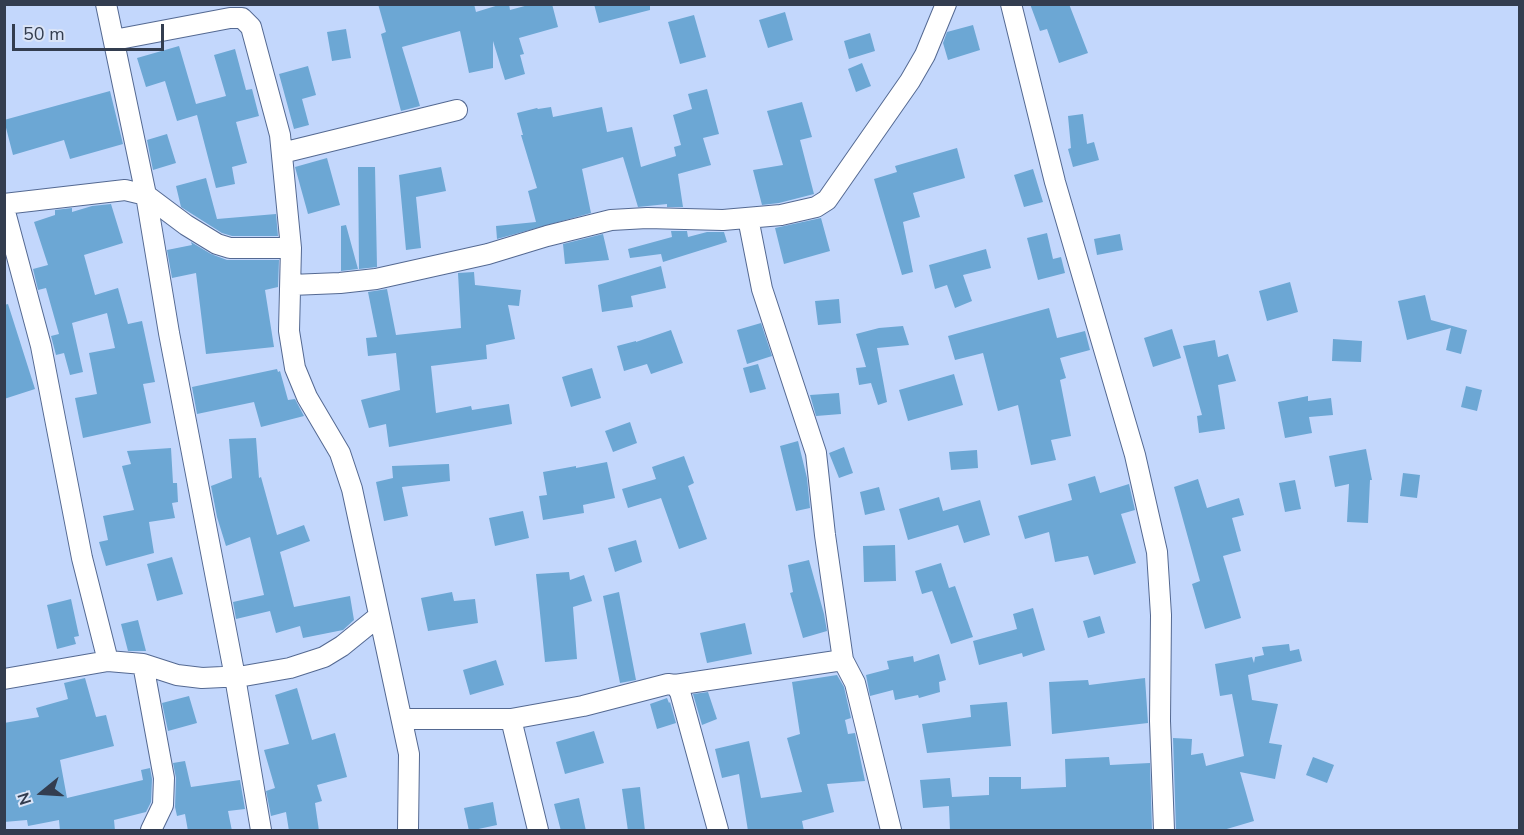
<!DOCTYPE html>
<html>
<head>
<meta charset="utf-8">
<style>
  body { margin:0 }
  #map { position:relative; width:1524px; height:835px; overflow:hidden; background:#c3d7fc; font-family:"Nunito Sans",sans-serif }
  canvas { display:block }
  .frame { position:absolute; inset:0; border:6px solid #333d4f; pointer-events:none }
  .north { position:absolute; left:12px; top:763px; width:60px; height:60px; -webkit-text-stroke:4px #dae4f7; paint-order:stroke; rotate:252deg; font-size:16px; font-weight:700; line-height:24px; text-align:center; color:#333d4f }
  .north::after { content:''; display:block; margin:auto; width:21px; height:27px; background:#333d4f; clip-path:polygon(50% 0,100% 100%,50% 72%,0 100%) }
  .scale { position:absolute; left:12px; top:24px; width:152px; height:27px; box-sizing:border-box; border:3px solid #333d4f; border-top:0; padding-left:8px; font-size:18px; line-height:21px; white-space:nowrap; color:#333d4f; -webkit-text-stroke:4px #dae4f7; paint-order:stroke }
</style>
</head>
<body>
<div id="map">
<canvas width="1524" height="835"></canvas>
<div class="frame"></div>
<div class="north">N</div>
<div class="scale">50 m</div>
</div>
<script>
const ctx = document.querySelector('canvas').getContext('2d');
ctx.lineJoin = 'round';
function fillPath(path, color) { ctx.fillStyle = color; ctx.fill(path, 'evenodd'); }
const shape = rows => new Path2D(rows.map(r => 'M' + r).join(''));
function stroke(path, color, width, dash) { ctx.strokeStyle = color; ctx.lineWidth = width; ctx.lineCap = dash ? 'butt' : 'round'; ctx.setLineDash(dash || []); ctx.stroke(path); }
const building = shape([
  [378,4,474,4,476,12,502,4,509,4,510,10,532,4,552,4,558,27,519,38,524,54,520,55,525,74,505,80,493,41,493,68,469,73,460,31,402,47,420,106,401,111,381,34,386,32],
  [594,4,650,4,650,10,599,23],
  [1030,4,1069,4,1088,53,1059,63,1047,29,1040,31],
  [785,12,793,40,768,48,759,20],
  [694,15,706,57,680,64,668,22],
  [973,25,980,50,948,60,943,43,947,32],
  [346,29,351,58,332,61,327,32],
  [870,33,875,51,849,59,844,41],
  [179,46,196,104,226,96,214,55,235,49,246,90,252,89,259,116,236,122,247,163,232,167,235,184,216,188,197,115,177,121,165,81,146,87,137,58],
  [862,63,871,86,856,92,848,69],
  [308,66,316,95,302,99,309,125,294,129,279,74],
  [707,89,719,134,703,138,711,165,678,174,683,207,667,207,667,204,638,207,623,157,582,169,591,213,497,239,496,226,536,222,528,191,537,188,521,135,523,135,517,113,537,108,538,109,551,107,553,117,602,107,607,132,632,127,641,167,676,156,674,147,681,145,673,115,692,109,688,94],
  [110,91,123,144,70,159,64,140,13,155,4,120],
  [802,102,812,137,800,140,814,194,779,203,762,205,753,170,783,165,767,111],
  [1083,114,1087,144,1094,142,1099,160,1073,167,1068,149,1071,148,1068,116],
  [167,134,176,163,153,170,147,140],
  [957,148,965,178,913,193,920,217,903,222,913,272,902,275,874,179,897,172,895,166],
  [327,158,340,205,308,214,295,167],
  [358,167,375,167,377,267,359,269],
  [441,167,446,191,416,197,421,248,406,250,399,175],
  [1033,169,1043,202,1024,207,1014,175],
  [206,178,217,219,276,214,278,236,232,236,222,233,181,207,176,186],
  [111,204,123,243,84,255,95,295,118,288,128,324,142,321,155,382,143,384,151,423,83,438,75,398,97,394,89,353,115,348,107,313,72,323,83,372,70,375,64,353,56,355,51,336,59,334,46,288,38,290,33,269,48,265,34,222,55,215,55,210,72,208,72,212,92,206],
  [821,218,830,251,784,264,775,228],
  [346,225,358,269,341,271,341,226],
  [671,231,687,231,688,237,707,232,724,232,727,242,663,262,661,254,630,258,628,249,672,237],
  [1047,233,1053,259,1061,257,1065,273,1038,280,1027,238],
  [603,234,609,260,565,264,563,244],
  [1120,234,1123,250,1097,255,1094,239],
  [191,242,211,254,227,260,279,260,278,287,265,290,274,347,206,354,196,273,172,278,167,250,192,245],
  [986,249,991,268,963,275,972,301,955,308,947,285,935,289,929,265],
  [661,266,666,288,631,296,633,307,602,312,598,285],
  [474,272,475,285,521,290,519,306,508,305,515,339,486,345,487,359,431,366,436,413,471,406,472,410,509,404,512,424,389,447,386,424,369,428,361,400,400,390,396,353,368,356,366,338,377,337,368,292,387,289,396,335,461,328,458,273],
  [1290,282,1298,312,1267,321,1259,291],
  [1425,295,1431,320,1467,330,1461,354,1446,350,1451,328,1407,340,1398,301],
  [839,299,841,323,818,325,815,301],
  [8,304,35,389,4,399,4,305],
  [1049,308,1057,338,1085,331,1090,350,1060,358,1066,378,1060,380,1071,436,1051,440,1056,460,1031,465,1018,405,998,411,983,353,955,360,948,336],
  [761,323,772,356,747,364,737,330],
  [903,326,909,345,877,348,887,402,878,405,871,383,859,385,856,368,866,367,856,334,879,328],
  [1172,329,1181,358,1153,367,1144,338],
  [671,330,683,363,651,374,647,364,624,371,617,346,636,341,636,342],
  [1333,339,1362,341,1361,362,1332,361],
  [1215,340,1218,357,1228,354,1236,381,1218,385,1225,429,1199,433,1197,416,1202,415,1183,346],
  [758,364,766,389,750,393,743,368],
  [592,368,601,398,571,407,562,377],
  [277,369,278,372,280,371,288,400,295,399,304,416,261,427,254,402,197,414,192,387],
  [954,374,963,405,908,421,899,390],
  [1466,386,1482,390,1477,411,1461,407],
  [839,393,841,414,816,416,810,395],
  [1308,396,1308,401,1331,398,1333,415,1309,417,1312,433,1285,438,1278,402],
  [630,422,637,443,613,452,605,431],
  [256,438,259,478,261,477,277,535,304,525,310,541,280,552,294,607,350,596,354,620,343,630,303,638,300,626,276,633,270,611,236,619,233,602,264,595,250,537,226,546,217,517,211,486,232,478,229,439],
  [798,441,807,478,810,508,796,511,780,446],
  [844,447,853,473,839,478,829,453],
  [171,448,173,483,177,483,178,502,172,503,175,518,149,522,154,553,106,566,99,542,108,540,103,516,134,510,122,466,131,464,127,451],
  [1366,449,1372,480,1370,480,1368,523,1347,522,1349,484,1335,487,1329,456],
  [977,450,978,468,951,470,949,452],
  [684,456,694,483,688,486,707,539,679,549,661,498,628,508,622,489,656,479,652,467],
  [607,462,615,498,583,505,584,513,543,520,539,496,547,495,543,472,576,466,576,468],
  [449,464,450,481,402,487,408,516,384,521,376,482,393,478,392,466],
  [1403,473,1420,475,1417,498,1400,496],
  [1095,476,1100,493,1129,484,1135,510,1121,514,1136,563,1094,575,1088,556,1055,562,1049,532,1025,539,1018,516,1072,500,1068,484],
  [1198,479,1207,508,1239,498,1244,515,1232,518,1241,551,1223,556,1241,618,1205,629,1192,584,1200,581,1174,487],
  [1295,480,1301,509,1285,512,1279,483],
  [879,487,885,510,865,515,860,492],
  [939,497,943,511,980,500,990,535,964,543,958,525,908,540,899,509],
  [523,511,529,538,495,546,489,518],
  [636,540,642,562,615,572,608,548],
  [895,545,896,581,864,582,863,546],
  [172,557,183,594,157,601,147,564],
  [809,560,824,614,827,631,803,638,790,593,793,592,788,565],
  [941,563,949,588,955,586,973,637,951,644,932,591,922,594,915,571],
  [569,572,570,580,584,575,592,601,573,607,577,659,545,662,536,574],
  [452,592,454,601,475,599,478,623,428,631,421,598],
  [619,592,636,680,620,683,603,596],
  [71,599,79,636,74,637,76,644,57,649,47,605],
  [1033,608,1045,650,1023,657,1022,653,979,665,973,641,1017,629,1013,614],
  [1100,616,1105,633,1088,638,1083,621],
  [138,620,146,651,128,651,121,624],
  [745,623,752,654,707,663,700,633],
  [1289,644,1290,651,1299,649,1302,661,1248,675,1252,700,1278,704,1269,743,1282,745,1275,779,1240,772,1254,821,1220,831,1176,831,1173,738,1192,739,1191,755,1203,753,1206,766,1244,756,1232,694,1220,696,1215,664,1252,657,1254,663,1255,657,1264,655,1262,647],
  [939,654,946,680,939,682,940,692,919,698,918,695,895,700,893,690,870,696,866,675,889,669,887,661,913,656,914,662],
  [496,660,504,685,470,695,463,670],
  [837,675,844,687,851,718,845,720,848,734,855,733,865,781,827,784,834,812,802,821,804,831,748,831,739,774,722,778,715,749,749,741,761,798,802,792,787,738,800,734,792,682],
  [85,678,96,717,106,715,114,746,60,760,67,798,143,780,141,770,150,768,152,779,151,802,146,812,114,820,115,831,60,831,59,820,28,826,27,820,4,822,4,723,39,717,36,708,68,699,64,683],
  [1145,678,1148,723,1052,734,1049,682,1088,680,1089,685],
  [297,688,312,740,335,733,347,777,317,785,322,801,315,803,319,831,289,831,286,812,271,816,266,791,275,788,264,750,289,744,275,695],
  [708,692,717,719,702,725,693,694],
  [189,696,197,723,168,731,162,703],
  [667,698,669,703,670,702,676,723,657,729,650,704],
  [1007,702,1011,746,927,753,922,724,971,717,970,705],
  [594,731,604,763,565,774,556,742],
  [1109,757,1110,765,1150,763,1152,831,950,831,949,806,923,808,920,780,950,778,952,797,989,795,989,777,1021,777,1021,789,1066,787,1065,759],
  [1313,757,1334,765,1327,783,1306,775],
  [185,761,191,787,240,780,245,809,228,811,232,831,188,831,185,814,177,816,175,807,176,778,173,763],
  [640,787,645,831,628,831,622,789],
  [579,798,586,831,561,831,554,804],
  [493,802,497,825,469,831,464,808]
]);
const street = shape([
  [106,4,146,195,169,333,235,677,261,830],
  [1011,4,1055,182,1135,455,1157,552,1161,615,1160,721,1164,830],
  [114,40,230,18,242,18,251,27,280,135,291,248,289,331,295,368,307,397,340,453,352,489,409,754,408,830],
  [282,153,457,110],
  [4,204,125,190,146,195,186,225,217,244,230,248,291,248],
  [4,208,41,346,82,558,108,661],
  [748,218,762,289,816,453,825,535,843,660,855,683,891,830],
  [291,285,340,283,376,279,488,254,547,236,611,220,647,218,723,220,781,215,816,207,827,200,910,81,925,55,946,4],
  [143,664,164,778,163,805,151,830],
  [4,679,108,661,143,664,177,675,202,678,244,676,290,668,324,657,342,646,379,616],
  [675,685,843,660],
  [403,719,511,719,583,706,668,684,675,685,680,692,718,830],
  [511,719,538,830]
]);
fillPath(building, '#6ca7d4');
stroke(street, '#546992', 22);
stroke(street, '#fff', 20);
</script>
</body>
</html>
